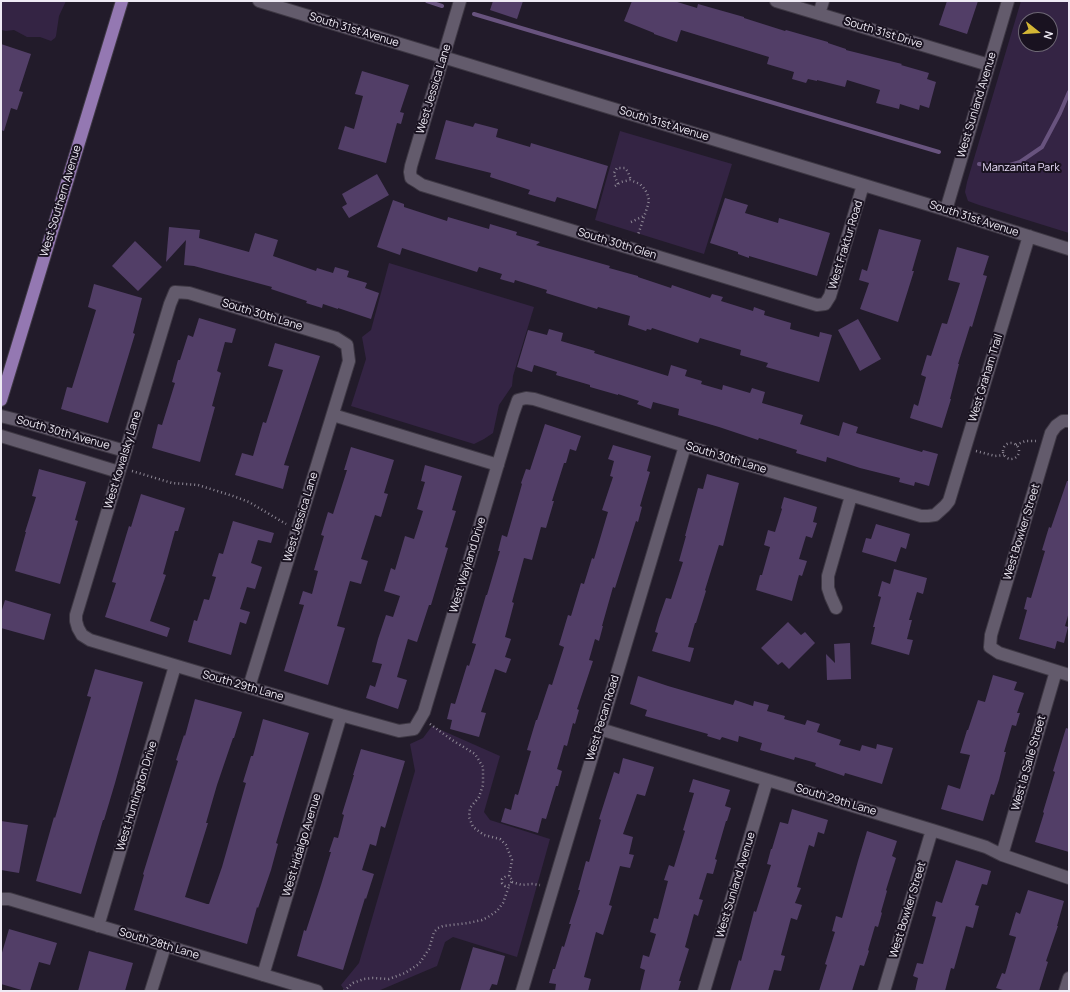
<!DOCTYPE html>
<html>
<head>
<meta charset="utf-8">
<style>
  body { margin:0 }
  #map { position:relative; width:1070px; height:992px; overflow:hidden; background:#221b2a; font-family:Manrope,sans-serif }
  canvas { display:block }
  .frame { position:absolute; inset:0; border:2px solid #eeeaf4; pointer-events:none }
  .north { position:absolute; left:1018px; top:12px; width:40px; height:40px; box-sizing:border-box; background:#191220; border:1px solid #6e6875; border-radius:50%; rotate:107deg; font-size:11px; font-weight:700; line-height:16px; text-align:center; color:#eeeaf4 }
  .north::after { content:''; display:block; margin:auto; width:14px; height:18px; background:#d3b635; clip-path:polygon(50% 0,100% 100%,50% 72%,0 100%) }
</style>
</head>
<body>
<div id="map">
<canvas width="1070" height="992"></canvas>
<div class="frame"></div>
<div class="north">N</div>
</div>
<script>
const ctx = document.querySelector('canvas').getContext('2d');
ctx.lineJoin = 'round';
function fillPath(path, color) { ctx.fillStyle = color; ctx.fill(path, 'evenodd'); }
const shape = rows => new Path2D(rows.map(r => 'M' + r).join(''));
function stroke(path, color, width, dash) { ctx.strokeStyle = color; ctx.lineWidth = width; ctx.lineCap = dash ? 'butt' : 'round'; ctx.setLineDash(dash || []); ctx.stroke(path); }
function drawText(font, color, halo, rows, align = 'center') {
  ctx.font = font + ' Manrope,sans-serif'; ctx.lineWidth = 4; ctx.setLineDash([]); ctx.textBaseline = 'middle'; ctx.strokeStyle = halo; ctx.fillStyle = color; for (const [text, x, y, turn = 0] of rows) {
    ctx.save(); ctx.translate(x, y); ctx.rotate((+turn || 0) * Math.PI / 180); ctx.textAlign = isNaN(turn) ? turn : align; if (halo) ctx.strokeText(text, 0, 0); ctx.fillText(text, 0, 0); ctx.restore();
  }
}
const green = shape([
  [1,1,66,1,59,16,56,36,55,38,51,41,40,37,27,37,14,30,6,31,1,30],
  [1021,1,1069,1,1069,233,979,205,968,201,965,192,967,182],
  [1026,20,1050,20,1050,44,1026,44],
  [620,131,732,164,704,254,595,220],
  [389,263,534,307,513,376,512,386,499,405,493,433,484,439,474,444,351,406,366,359,362,337,371,330],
  [432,726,500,756,484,812,490,820,550,839,517,957,453,937,445,942,437,966,378,991,345,991,341,985,359,963,415,771,410,744,423,738]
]);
const stream = shape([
  [427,1,442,6],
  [474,14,939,152],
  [979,164,1003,167,1020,162,1042,147,1060,113,1069,92]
]);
const building = shape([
  [493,1,523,1,517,19,490,10],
  [632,1,674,1,697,8,698,4,744,17,744,18,785,31,786,30,828,42,828,43,846,49,846,50,902,64,901,65,929,73,927,79,936,82,929,108,920,105,919,110,900,104,899,109,876,103,880,90,847,80,845,87,817,80,817,81,808,79,806,83,792,79,794,72,767,64,769,57,681,30,677,42,654,34,654,33,624,21],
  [947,1,978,1,967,34,939,25],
  [1,44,31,54,19,91,23,92,17,110,11,108,4,131,1,130],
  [362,71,409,85,400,112,404,113,401,124,397,123,386,163,338,149,345,126,354,129,363,96,355,94],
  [446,120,473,127,475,123,498,129,496,137,530,147,531,143,608,166,596,209,557,197,555,202,538,197,528,194,530,190,490,177,491,173,435,159],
  [377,174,389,195,349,218,342,207,347,204,342,194],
  [725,198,748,205,745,213,778,223,779,218,830,233,817,276,749,256,749,258,738,254,738,252,710,243],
  [393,200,404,204,404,207,447,221,448,217,489,229,490,224,500,227,517,232,516,235,540,242,536,245,610,266,609,268,638,276,638,277,671,288,672,285,710,298,712,294,723,297,721,301,753,311,754,307,765,311,764,315,791,323,790,329,819,337,820,332,832,335,819,382,766,367,768,363,740,355,741,350,700,338,698,343,652,328,651,330,647,329,646,331,628,325,630,316,598,307,597,309,546,293,547,290,515,280,514,283,500,279,502,274,479,267,477,272,402,248,400,255,377,247],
  [169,227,200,230,199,238,249,252,255,233,278,240,273,256,316,271,317,268,333,273,335,267,349,271,347,277,367,283,365,288,379,293,371,319,338,308,338,309,323,304,322,308,306,303,307,301,271,289,272,287,194,266,184,265,186,240,166,262],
  [879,229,921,240,912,271,914,271,898,322,860,309,869,283,859,280,862,269,867,271],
  [135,241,162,267,138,291,112,266],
  [957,247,989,256,983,275,987,276,972,327,970,326,958,364,959,364,950,399,951,399,942,428,910,418,914,404,918,406,926,377,921,375,927,355,931,356,942,323,947,324,960,283,948,280],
  [94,284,142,298,133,333,135,334,108,423,61,409,67,387,72,388,96,310,88,307],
  [199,318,236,329,232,343,225,342,217,371,221,373,212,406,215,407,200,462,152,448,158,424,162,425,175,383,172,382,178,360,180,360,188,335,193,337],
  [858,319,881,359,860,371,838,330],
  [549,329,563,333,561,341,595,351,594,353,668,376,671,365,687,370,685,376,702,381,701,384,722,390,723,385,750,393,752,388,765,392,762,403,803,415,800,424,839,436,843,422,858,427,856,433,922,452,923,450,938,454,929,486,915,482,914,486,899,482,900,478,860,468,827,457,826,462,796,453,797,450,759,438,758,440,719,427,678,415,679,409,653,402,651,409,637,404,639,401,618,394,618,395,590,387,590,385,556,375,557,372,534,365,532,372,517,367,528,330,547,335],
  [275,343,320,356,284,465,289,466,283,489,235,475,242,453,253,456,263,422,266,423,283,370,268,366],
  [545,424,581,436,576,451,570,449,566,463,564,463,552,501,554,501,546,528,541,527,532,560,524,558,512,602,514,603,505,637,511,639,505,657,511,659,506,673,495,669,481,712,486,713,479,737,450,729,452,720,447,719,451,703,455,704,467,665,469,666,476,644,472,643,486,595,487,595,500,551,498,551,502,535,507,537,522,484,521,483,526,469,530,470],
  [613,445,651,456,647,471,650,472,640,506,642,507,638,522,636,521,615,588,613,587,602,626,603,626,599,641,595,639,589,660,593,661,577,709,579,710,575,724,573,723,567,746,564,745,557,769,562,771,558,786,556,786,546,819,542,818,538,833,501,822,505,808,511,810,515,794,518,795,531,751,527,750,536,720,537,720,549,684,552,685,564,647,559,645,568,615,571,616,581,583,584,584,592,558,594,559,608,512,602,510,613,477,610,476,614,461,608,459],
  [351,447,394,460,384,493,388,494,381,517,375,515,361,559,368,561,361,584,350,581,337,626,345,628,328,685,284,671,304,605,299,604,303,591,312,594,318,571,314,570,324,536,321,535,328,512,333,514,347,470,344,470],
  [425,465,462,476,452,510,456,511,445,547,448,548,431,605,429,605,417,642,408,639,397,677,407,680,398,709,366,698,370,685,375,687,382,664,372,662,378,639,386,615,393,617,400,596,384,591,391,568,395,570,405,536,414,539,423,511,417,509,425,482,421,481],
  [39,469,86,482,75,520,78,521,60,584,15,571,26,532,25,532,36,497,32,496],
  [707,474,739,483,723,546,719,545,705,590,706,591,696,623,695,623,688,647,694,648,690,662,652,651,658,633,655,632,659,618,666,598,671,599,683,562,679,561,686,536,685,536,698,488,703,489],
  [1067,481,1069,481,1069,612,1065,626,1068,627,1064,643,1057,641,1055,649,1019,639,1027,610,1024,609,1027,597,1031,598,1045,551,1042,550,1049,527,1051,528],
  [141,494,185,508,178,531,175,531,163,574,166,575,150,621,170,628,167,637,105,617,116,583,112,582,129,526,131,527],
  [784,497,817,507,813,522,817,523,812,538,806,536,799,559,807,561,802,576,799,575,792,601,756,590,760,575,762,575,770,547,764,545,768,530,775,532,782,509,781,508],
  [233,521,274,533,271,543,258,540,251,563,262,567,255,589,247,587,240,609,250,612,246,624,240,622,231,655,188,642,194,620,197,621,204,599,209,600,216,577,212,576,219,553,223,554],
  [876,524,910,534,906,549,901,547,896,562,862,552,866,538,871,539],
  [894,569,927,578,923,594,917,592,909,620,912,620,907,639,913,640,909,655,871,644,875,627,873,627,881,597,878,596,882,581,890,584],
  [5,600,51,614,44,640,1,628,1,613],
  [788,622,801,635,805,632,815,643,789,669,782,662,778,665,761,648],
  [850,643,851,679,827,680,826,654,835,663,834,644],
  [95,669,143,682,115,783,104,820,103,820,81,894,36,881,54,817,55,818,91,697,87,696],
  [993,675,1017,682,1014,690,1024,693,1017,713,1020,713,1016,726,1012,725,1004,752,1006,752,999,780,994,795,991,794,983,821,941,809,948,785,960,789,970,755,960,753,967,730,968,730,978,700,985,702],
  [638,676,668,686,733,705,735,700,753,706,754,701,769,705,767,711,785,716,784,719,805,725,807,720,820,724,817,732,841,740,839,745,860,751,862,745,876,749,877,744,893,748,882,784,845,773,844,776,815,766,816,763,795,757,794,760,760,750,762,743,739,736,738,742,722,737,720,740,707,736,708,734,645,716,647,710,630,704],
  [195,699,242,712,234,738,233,738,217,785,206,823,208,823,185,897,207,904,209,904,222,867,246,783,243,782,251,756,253,756,263,719,309,733,287,806,276,843,278,844,271,870,258,908,257,907,247,944,134,910,144,875,143,874,178,761,176,760,184,735,185,736],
  [1066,728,1069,729,1069,852,1035,842,1044,813,1043,812,1055,772,1053,771],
  [361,749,405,761,385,828,381,826,376,846,370,844,362,870,374,874,366,899,365,898,343,970,297,956,304,930,306,931,321,885,331,852,329,852,334,837,338,838,344,815,342,814,354,775,353,775],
  [623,758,654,767,645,796,637,794,623,834,633,837,629,854,634,855,630,868,620,866,609,905,612,906,603,935,596,932,584,977,591,979,588,991,555,991,556,984,549,983,553,969,555,969,562,946,564,947,571,924,569,924,580,890,578,890,586,861,589,862,601,820,599,819,614,772,619,774],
  [693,779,730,790,725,806,731,808,727,821,726,821,715,859,717,860,713,874,707,873,699,899,703,900,698,916,694,914,685,947,689,949,679,981,681,981,678,991,640,991,645,970,640,968,643,955,649,957,656,934,650,932,654,918,658,919,668,881,664,880,669,865,674,867,685,831,683,830,694,793,689,792],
  [792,809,828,820,824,834,818,832,814,847,809,845,797,887,801,888,795,903,802,905,797,920,791,918,781,955,785,956,781,971,774,970,768,991,730,991,739,960,741,961,754,911,756,912,771,865,767,864,771,849,772,849,780,822,788,824],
  [1,821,28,825,19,873,1,870],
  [867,831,897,841,892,856,896,858,886,890,887,891,881,912,882,913,878,927,875,926,868,950,869,951,864,966,860,965,852,991,819,991,827,965,825,964,835,932,832,931,836,916,842,918,858,861],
  [956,860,991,871,987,885,982,884,975,905,979,906,973,928,966,926,954,969,951,968,945,991,915,991,918,978,913,976,917,963,923,964,936,917,932,916,936,901,942,903],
  [1028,890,1064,901,1057,926,1058,926,1046,961,1048,962,1039,991,1006,991,996,988,1002,973,1005,974,1016,937,1009,935,1016,912,1020,914],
  [9,929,57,943,50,965,39,962,30,991,25,991,1,984,1,956],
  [473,947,505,956,497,985,492,984,489,991,460,991],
  [89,951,133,963,125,991,78,991]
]);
const path = shape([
  [618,184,615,177,614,173,617,168,625,168,628,172,631,180],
  [615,186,621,182,630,180,640,184,643,187,647,193,649,200,648,205,638,235],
  [631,222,644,216],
  '1003 451a8 8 0 1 1 16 0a8 8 0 1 1-16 0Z',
  [1016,445,1025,441,1036,441],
  [976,451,995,456,1004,455],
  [132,471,172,483,198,485,233,496,249,502,286,524],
  [430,724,452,740,475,754,483,767,483,785,479,797,470,808,469,817,473,827,484,835,500,839,506,845,512,860,509,876,512,880,510,885,505,886,502,883,502,879,505,877,509,876],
  [512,882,522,885,532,884,540,885],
  [344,991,353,983,364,979,373,978,389,979,405,973,419,964,429,949,434,932,438,928,443,926,468,923,482,920,488,917,497,911,503,903,509,886]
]);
const minor = shape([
  [259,1,946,210,1069,249],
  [460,1,411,166,410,172,411,178,416,181,422,185,817,305,825,304,830,296,863,185],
  [776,1,989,65],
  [819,14,823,1],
  [946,210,1008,1],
  [333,415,498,465],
  [1,416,25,422,125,451],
  [1069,421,1063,421,1056,426,1051,433,991,635,990,647,999,653,1069,675],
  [1,436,119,472],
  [836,608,831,597,828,588,828,576,851,496],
  [249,687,349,361,347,345,336,338,189,293,175,292,170,304,76,615,76,621,78,628,82,635,90,640,341,715,399,731,414,729,424,712,513,414,518,400,526,398,534,399,685,446,921,516,928,516,935,515,945,506,949,501,1029,236],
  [600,729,932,830,986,847,1002,855,1069,878],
  [1002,855,1056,671],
  [1,899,9,899,317,991],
  [98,926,175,666],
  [263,975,341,715],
  [151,991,165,946],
  [522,991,685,446],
  [704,991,767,780],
  [884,991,932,830],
  [1065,991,1069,978]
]);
const major = shape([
  [1,400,122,1]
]);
const streetNames = [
  ["South 31st Avenue",354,30,17],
  ["South 31st Drive",883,33,17],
  ["West Jessica Lane",434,89,-73],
  ["West Sunland Avenue",977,105,-73],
  ["South 31st Avenue",664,124,17],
  ["West Southern Avenue",61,201,-73],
  ["South 31st Avenue",974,219,18],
  ["South 30th Glen",617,244,17],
  ["West Fraktur Road",846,245,-73],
  ["South 30th Lane",262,315,17],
  ["West Graham Trail",986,378,-73],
  ["South 30th Avenue",63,433,16],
  ["South 30th Lane",726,458,17],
  ["West Kowalsky Lane",123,460,-73],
  ["West Jessica Lane",301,517,-73],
  ["West Bowker Street",1022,532,-73],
  ["West Wayland Drive",468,565,-73],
  ["South 29th Lane",243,686,16],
  ["West Pecan Road",603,718,-73],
  ["West la Salle Street",1029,763,-74],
  ["West Huntington Drive",137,796,-73],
  ["South 29th Lane",836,800,17],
  ["West Hidalgo Avenue",302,845,-73],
  ["West Sunland Avenue",736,885,-73],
  ["West Bowker Street",908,910,-73],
  ["South 28th Lane",159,944,17]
];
const parkNames = [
  ["Manzanita Park",1021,168]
];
fillPath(green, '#342444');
stroke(stream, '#68537e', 4);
fillPath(building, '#523e67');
stroke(minor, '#3e3844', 14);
stroke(major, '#3e3844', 14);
stroke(path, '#8f8996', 2.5, [1, 3]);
stroke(minor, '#635b6c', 12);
stroke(major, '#9478b2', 12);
drawText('11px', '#eeeaf4', '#191220', streetNames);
drawText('11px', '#e6daf6', '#191220', parkNames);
</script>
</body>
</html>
